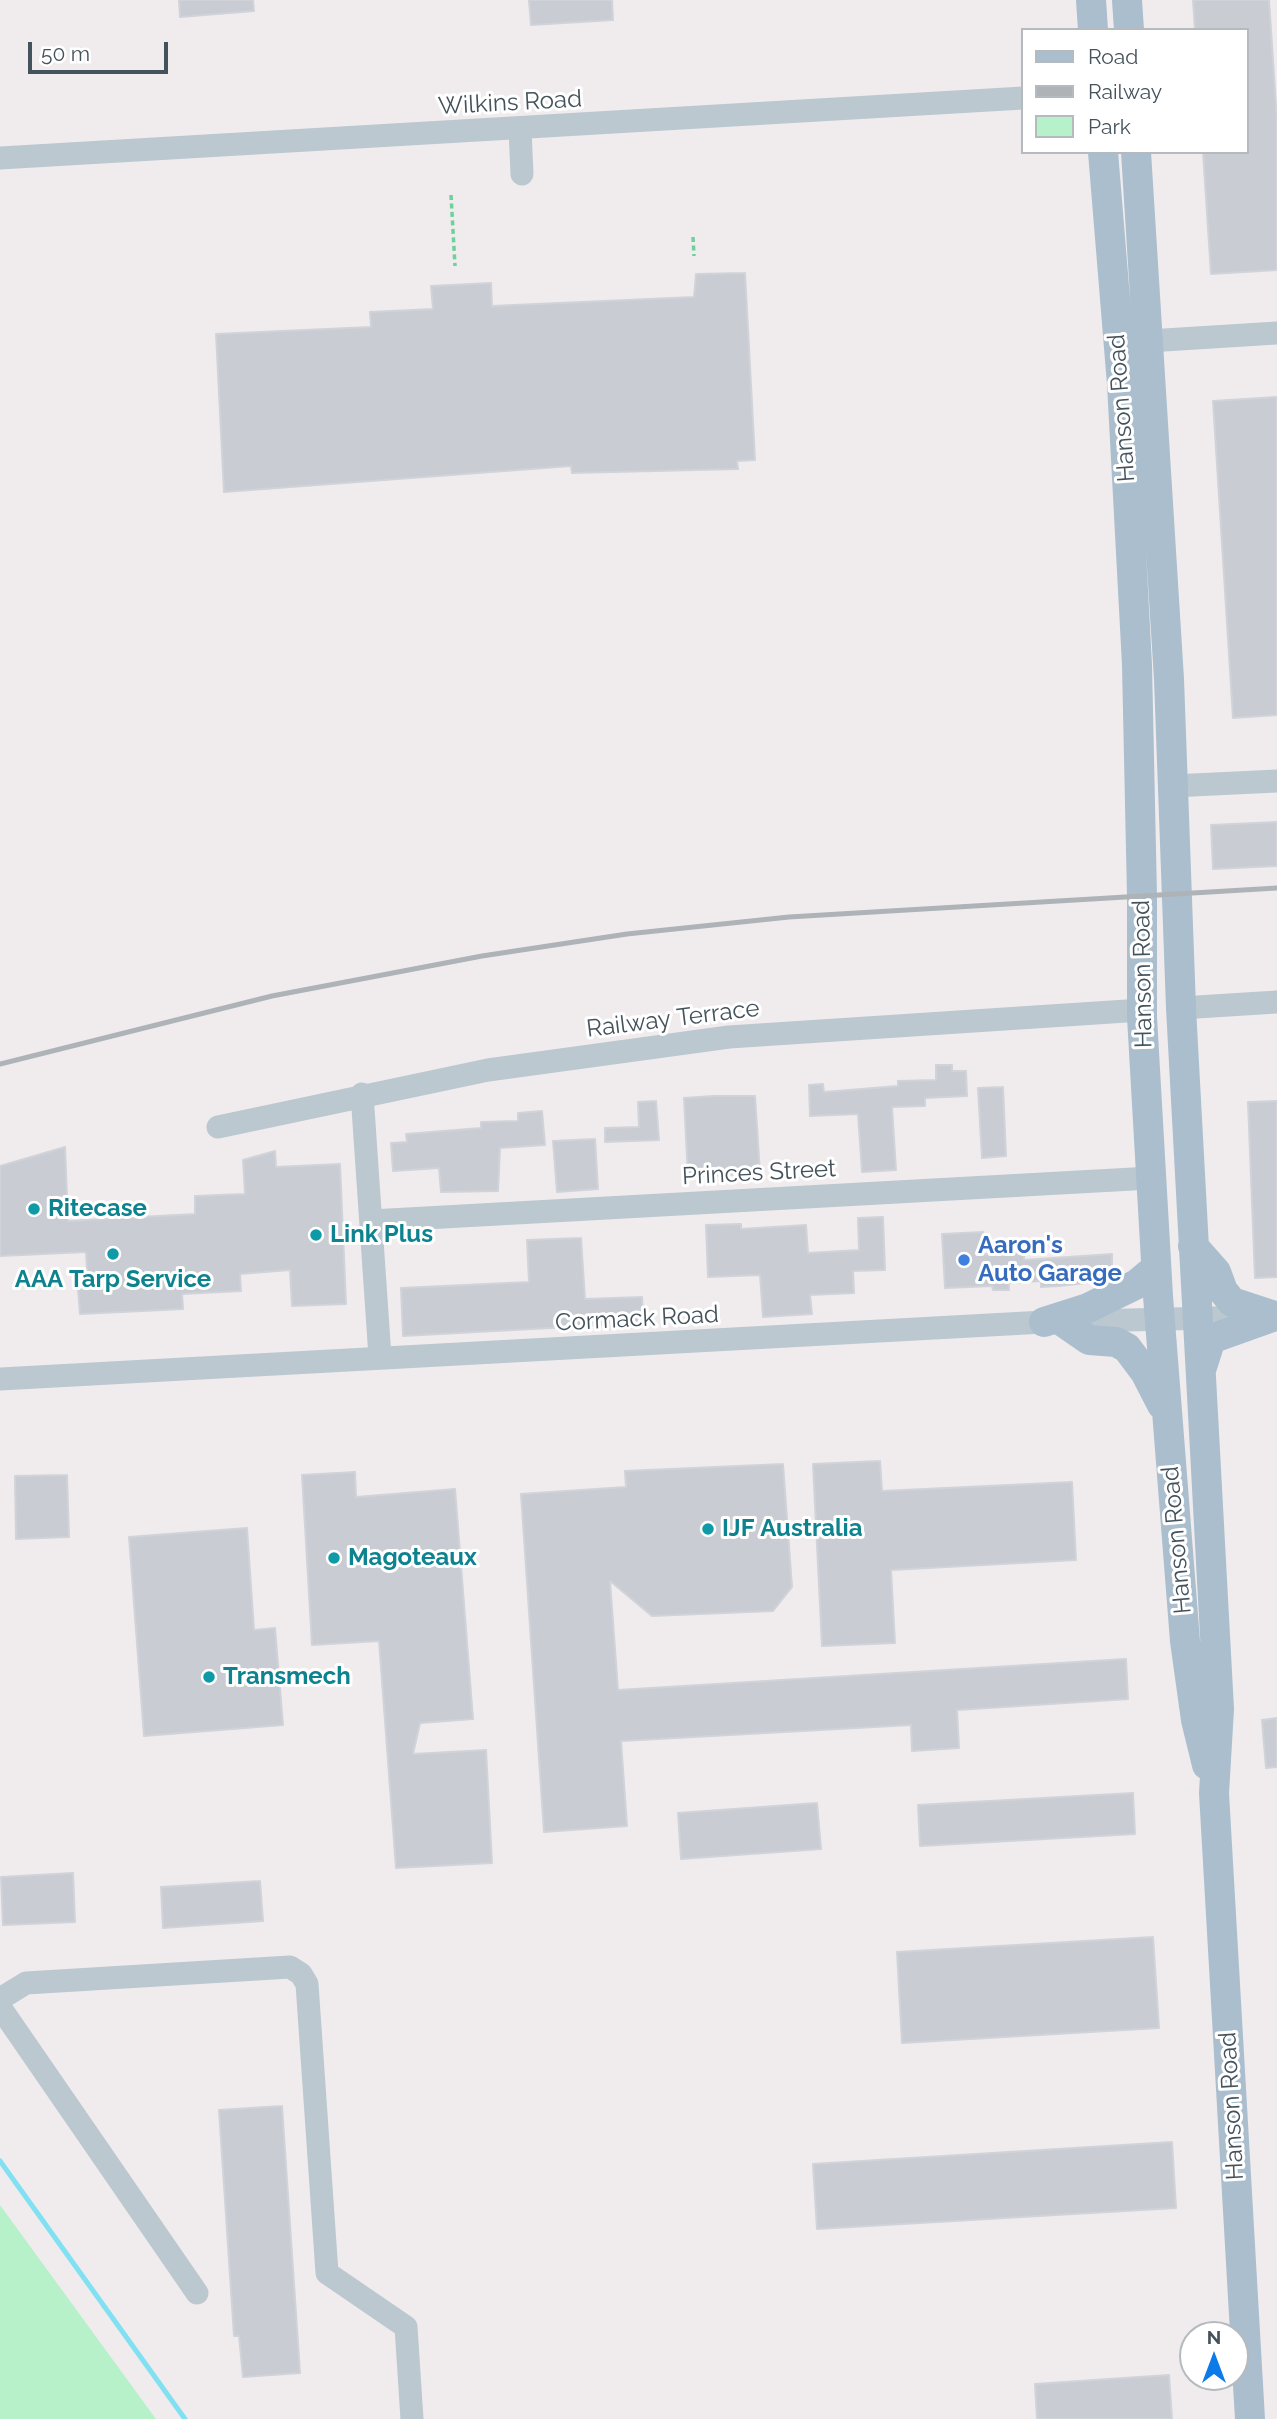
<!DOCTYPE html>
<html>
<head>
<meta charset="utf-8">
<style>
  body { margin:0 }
  #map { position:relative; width:1277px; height:2419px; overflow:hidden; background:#f0eced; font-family:Raleway,sans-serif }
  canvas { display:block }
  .legend { position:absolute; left:1021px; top:28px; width:228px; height:126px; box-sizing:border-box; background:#fff; border:2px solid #b4babd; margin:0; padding:9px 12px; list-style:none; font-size:21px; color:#44525b }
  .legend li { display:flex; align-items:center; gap:14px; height:35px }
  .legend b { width:35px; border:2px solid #b4babd }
  .north { position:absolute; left:1179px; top:2321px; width:70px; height:70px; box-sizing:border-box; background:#fff; border:2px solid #b4babd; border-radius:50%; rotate:0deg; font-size:19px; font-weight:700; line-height:28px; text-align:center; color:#44525b }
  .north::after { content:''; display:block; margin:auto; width:24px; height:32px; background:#0d7ae9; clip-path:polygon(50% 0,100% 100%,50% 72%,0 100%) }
  .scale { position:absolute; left:28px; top:42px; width:140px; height:32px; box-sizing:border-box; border:4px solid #44525b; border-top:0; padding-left:9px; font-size:21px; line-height:24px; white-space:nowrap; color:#44525b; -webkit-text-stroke:5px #fff; paint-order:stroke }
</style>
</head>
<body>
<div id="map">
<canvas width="1277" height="2419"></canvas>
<ul class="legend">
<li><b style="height:9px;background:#aabece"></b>Road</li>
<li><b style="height:9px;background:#aeb3b8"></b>Railway</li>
<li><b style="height:19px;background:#b7f1ca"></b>Park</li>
</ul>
<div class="north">N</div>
<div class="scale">50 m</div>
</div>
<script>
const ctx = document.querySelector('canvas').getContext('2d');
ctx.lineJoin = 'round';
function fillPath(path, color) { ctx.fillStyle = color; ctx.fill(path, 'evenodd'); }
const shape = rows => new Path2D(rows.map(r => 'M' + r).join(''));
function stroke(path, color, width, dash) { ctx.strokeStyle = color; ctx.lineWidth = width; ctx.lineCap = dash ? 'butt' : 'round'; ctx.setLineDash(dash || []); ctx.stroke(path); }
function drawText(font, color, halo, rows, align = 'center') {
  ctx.font = font + ' Raleway,sans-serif'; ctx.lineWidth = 6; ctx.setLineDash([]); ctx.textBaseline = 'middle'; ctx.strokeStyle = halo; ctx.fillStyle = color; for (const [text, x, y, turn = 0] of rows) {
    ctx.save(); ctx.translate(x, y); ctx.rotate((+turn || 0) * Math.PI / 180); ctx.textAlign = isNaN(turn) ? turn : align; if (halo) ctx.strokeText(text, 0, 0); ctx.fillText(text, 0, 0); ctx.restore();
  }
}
const green = shape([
  [0,2205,156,2419,0,2419]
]);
const stream = shape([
  [0,2161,185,2419]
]);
const building = shape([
  [179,0,253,0,254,11,180,17,179,0],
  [529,0,612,0,613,20,531,25,529,0],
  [1193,0,1269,0,1277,121,1277,270,1211,274,1203,152,1247,152,1247,30,1195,30,1193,0],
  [745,273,755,460,737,461,738,469,572,473,571,466,224,492,216,334,371,327,370,312,433,309,431,286,491,283,492,306,694,297,696,274,745,273],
  [1277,397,1277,715,1233,718,1213,401,1277,397],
  [1277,822,1277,866,1213,869,1211,825,1277,822],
  [936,1065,952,1065,952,1071,966,1071,967,1096,925,1098,925,1106,892,1107,896,1170,862,1172,858,1114,810,1116,809,1085,823,1084,824,1092,898,1086,898,1081,936,1080,936,1065],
  [1003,1087,1006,1156,982,1158,978,1088,1003,1087],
  [713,1096,755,1096,760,1173,688,1177,684,1098,713,1096],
  [656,1101,659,1140,605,1142,605,1128,639,1127,638,1102,656,1101],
  [1277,1101,1277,1277,1255,1278,1248,1102,1277,1101],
  [542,1111,545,1145,500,1148,498,1191,441,1192,439,1168,393,1171,391,1143,407,1142,406,1134,481,1128,481,1122,518,1121,518,1113,542,1111],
  [595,1139,598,1189,557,1192,553,1141,595,1139],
  [65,1147,68,1221,195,1214,195,1196,245,1194,243,1160,275,1151,276,1167,340,1164,346,1304,292,1306,290,1270,240,1274,241,1291,182,1294,183,1309,80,1314,78,1289,88,1288,86,1252,0,1256,0,1166,65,1147],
  [883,1217,885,1270,853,1271,854,1293,810,1295,812,1314,763,1317,760,1275,708,1277,706,1225,741,1224,741,1229,806,1225,808,1253,859,1250,858,1218,883,1217],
  [983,1232,984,1254,1024,1253,1024,1260,1112,1254,1112,1276,1094,1276,1094,1282,1059,1286,1041,1287,1041,1281,1009,1283,1009,1290,993,1290,992,1286,945,1288,942,1234,983,1232],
  [581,1238,585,1299,642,1297,644,1327,607,1329,606,1325,403,1336,401,1288,529,1282,527,1240,581,1238],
  [880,1461,882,1491,1072,1482,1076,1560,891,1570,895,1643,822,1646,813,1464,880,1461],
  [783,1464,792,1587,773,1611,652,1616,610,1581,618,1690,1126,1659,1128,1699,957,1710,959,1748,912,1751,911,1725,621,1741,627,1826,544,1832,521,1494,626,1487,625,1471,783,1464],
  [355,1472,356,1497,455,1489,473,1719,420,1723,413,1754,486,1750,492,1863,396,1868,379,1641,312,1645,302,1475,355,1472],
  [67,1475,69,1537,16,1539,15,1476,67,1475],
  [247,1528,254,1630,275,1628,283,1725,144,1736,129,1537,247,1528],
  [1277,1718,1277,1767,1266,1768,1262,1720,1277,1718],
  [1133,1793,1135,1834,920,1846,918,1805,1133,1793],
  [817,1803,821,1849,681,1859,678,1813,817,1803],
  [73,1873,75,1922,3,1925,1,1877,73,1873],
  [260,1881,263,1921,163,1928,161,1887,260,1881],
  [1153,1937,1159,2028,902,2043,897,1952,1153,1937],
  [282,2106,300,2373,243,2377,239,2336,234,2336,219,2110,282,2106],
  [1172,2142,1176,2208,817,2229,813,2164,1172,2142],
  [1169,2375,1172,2419,1037,2419,1035,2384,1169,2375]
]);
const path = shape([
  [451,195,455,266],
  [693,237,694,256]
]);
const minor = shape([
  [520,129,522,174],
  [0,158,1023,98],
  [1132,342,1277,333],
  [1172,786,1277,781],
  [1181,1008,1277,1002],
  [362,1094,380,1357],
  [218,1127,488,1070,729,1037,1142,1010],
  [371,1221,1151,1178],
  [0,1379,1044,1322,1255,1317],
  [0,1999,26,1983,290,1967,301,1974,307,1984,327,2273,406,2327,412,2419],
  [0,2007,197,2293]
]);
const major = shape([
  [1091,0,1093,30],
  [1127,0,1129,30],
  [1103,152,1122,384,1137,665,1142,896,1142,1017,1158,1296,1185,1641,1196,1720,1207,1765],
  [1136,152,1169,679,1181,1008,1219,1709,1214,1793,1250,2419],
  [1193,1246,1216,1272,1223,1291,1232,1302,1275,1316],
  [1044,1322,1088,1308,1137,1284,1156,1268],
  [1063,1322,1089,1340,1116,1342,1127,1348,1145,1372,1162,1405],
  [1202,1367,1211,1339,1275,1316]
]);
const rail = shape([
  [0,1064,272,996,482,956,627,934,789,917,1277,888]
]);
const markers = [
  [34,1209,7,"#0f9aa8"],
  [316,1235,7,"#0f9aa8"],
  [113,1254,7,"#0f9aa8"],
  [964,1260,7,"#3f7fe0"],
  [708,1529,7,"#0f9aa8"],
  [334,1558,7,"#0f9aa8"],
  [209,1677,7,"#0f9aa8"]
];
const streetNames = [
  ["Wilkins Road",510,103,-3],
  ["Hanson Road",1122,408,-94],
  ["Hanson Road",1143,974,-91],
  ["Railway Terrace",673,1019,-7],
  ["Princes Street",759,1173,-3],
  ["Cormack Road",637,1319,-3],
  ["Hanson Road",1177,1540,-95],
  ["Hanson Road",1232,2106,-93]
];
const cultureNames = [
  ["Ritecase",48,1209],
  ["Link Plus",330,1235],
  ["AAA Tarp Service",113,1280,"center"],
  ["IJF Australia",722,1529],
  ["Magoteaux",348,1558],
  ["Transmech",223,1677]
];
const shopNames = [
  ["Aaron's",978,1246],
  ["Auto Garage",978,1274]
];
fillPath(green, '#b7f1ca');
stroke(stream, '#81e0f1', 5);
fillPath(building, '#c9ccd2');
stroke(building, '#d0d3d9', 2);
stroke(path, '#6dd19a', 3.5, [5, 3.5]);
stroke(minor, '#bcc8d0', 23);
stroke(major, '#aabece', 30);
stroke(rail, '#aeb3b8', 5);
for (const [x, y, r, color] of markers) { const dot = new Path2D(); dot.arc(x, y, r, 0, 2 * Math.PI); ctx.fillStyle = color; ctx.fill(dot); stroke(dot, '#fff', 2.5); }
drawText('24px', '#44525b', '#fff', streetNames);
drawText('bold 24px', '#0d838f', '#fff', cultureNames, 'left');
drawText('bold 24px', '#366cbe', '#fff', shopNames, 'left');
</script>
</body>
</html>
